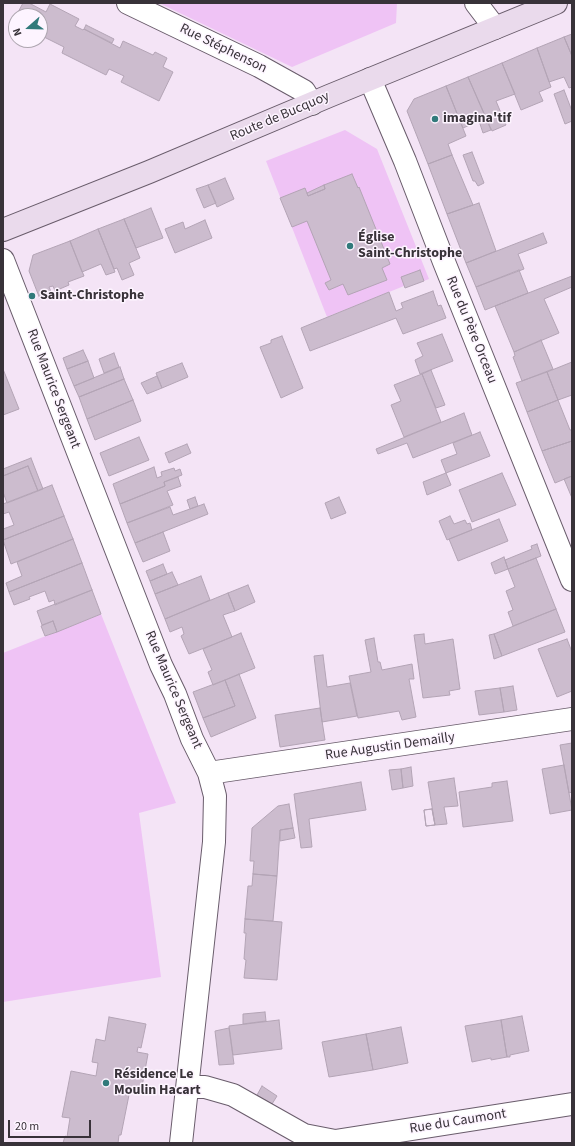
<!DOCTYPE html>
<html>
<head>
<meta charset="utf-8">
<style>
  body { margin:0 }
  #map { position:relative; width:575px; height:1146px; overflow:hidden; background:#f4e4f6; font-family:"Source Sans 3",sans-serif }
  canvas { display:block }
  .frame { position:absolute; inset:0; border:4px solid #383239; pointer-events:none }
  .north { position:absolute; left:8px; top:8px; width:40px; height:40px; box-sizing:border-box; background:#fdf4ff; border:1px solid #aea6b0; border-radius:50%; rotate:250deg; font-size:11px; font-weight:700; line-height:16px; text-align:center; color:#383239 }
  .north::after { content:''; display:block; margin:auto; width:14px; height:18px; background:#317a7b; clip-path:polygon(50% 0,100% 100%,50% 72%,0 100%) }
  .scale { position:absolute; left:8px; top:1120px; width:83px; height:18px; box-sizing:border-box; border:2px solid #383239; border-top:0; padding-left:5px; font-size:12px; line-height:14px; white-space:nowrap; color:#383239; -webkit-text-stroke:3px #fdf4ff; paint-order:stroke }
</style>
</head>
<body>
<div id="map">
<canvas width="575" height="1146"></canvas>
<div class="frame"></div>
<div class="north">N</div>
<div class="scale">20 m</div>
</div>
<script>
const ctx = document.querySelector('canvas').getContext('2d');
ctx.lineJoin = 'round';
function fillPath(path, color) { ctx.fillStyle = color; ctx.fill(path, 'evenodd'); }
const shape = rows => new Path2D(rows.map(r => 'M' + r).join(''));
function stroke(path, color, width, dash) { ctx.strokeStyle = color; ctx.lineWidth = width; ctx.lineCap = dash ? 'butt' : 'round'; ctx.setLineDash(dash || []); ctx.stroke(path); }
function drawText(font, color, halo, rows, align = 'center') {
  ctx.font = font + ' "Source Sans 3",sans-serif'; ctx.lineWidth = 3; ctx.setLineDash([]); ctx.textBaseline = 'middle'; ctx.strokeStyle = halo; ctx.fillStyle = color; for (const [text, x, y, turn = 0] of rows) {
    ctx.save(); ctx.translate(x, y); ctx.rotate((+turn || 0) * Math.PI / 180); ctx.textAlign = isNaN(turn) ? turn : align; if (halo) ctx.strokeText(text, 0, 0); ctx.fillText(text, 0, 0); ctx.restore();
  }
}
const green = shape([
  [159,3,397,3,396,23,292,67],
  [345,130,377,149,429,279,405,288,404,286,327,317,266,161],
  [101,614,176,803,139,813,161,977,3,1002,3,653]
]);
const building = shape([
  [23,3,29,3,46,12,50,4,79,19,75,26,83,30,84,29,120,48,123,41,153,55,155,52,167,58,163,67,173,72,159,101,121,82,124,76,109,69,106,75,62,53,64,47,40,35,40,16,16,16,23,3],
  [86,25,114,39,112,43,84,29,86,25],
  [572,34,572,56,564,37,572,34],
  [564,37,572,56,572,87,569,88,564,77,549,82,537,48,564,37],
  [537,48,551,87,539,92,543,101,521,110,502,63,537,48],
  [502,63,515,94,496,101,506,125,492,131,468,77,502,63],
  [468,77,491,130,483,133,479,121,463,128,446,86,468,77],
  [446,86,466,136,448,144,452,155,428,164,407,111,414,99,446,86],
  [564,90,572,111,572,121,565,124,554,94,564,90],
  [472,152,484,183,478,186,475,181,473,181,463,155,472,152],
  [452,155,473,205,447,214,428,164,452,155],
  [352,174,358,188,359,187,390,264,382,268,387,280,348,295,343,284,329,290,325,283,331,280,307,221,292,227,280,198,305,188,308,196,325,189,324,185,352,174],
  [225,178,234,199,217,207,208,185,225,178],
  [208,185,216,203,204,208,196,189,208,185],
  [324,185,325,189,308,196,307,193,324,185],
  [479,203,496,251,466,263,447,214,479,203],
  [151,208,163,238,136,248,124,219,151,208],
  [124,219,140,258,129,263,134,275,122,280,117,268,114,269,98,229,124,219],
  [205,220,212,238,175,253,165,229,183,222,185,229,205,220],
  [98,229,115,272,106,275,101,264,82,272,70,241,98,229],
  [543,233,547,243,518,254,524,269,476,287,466,263,543,233],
  [70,241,84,276,68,282,69,285,55,291,53,286,49,287,52,294,40,299,29,271,33,255,70,241],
  [420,270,424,281,405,288,401,277,420,270],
  [519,270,528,293,485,310,476,287,519,270],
  [572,276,572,287,544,299,559,333,514,352,495,306,572,276],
  [433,291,438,306,441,305,446,318,403,334,396,318,310,351,301,328,389,292,396,311,403,308,401,303,433,291],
  [442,334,453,361,420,374,415,360,423,356,417,343,442,334],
  [282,336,303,388,281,398,260,347,271,343,271,340,282,336],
  [541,340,553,369,522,381,513,357,515,356,514,352,541,340],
  [83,350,88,361,67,369,63,358,83,350],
  [114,353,119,367,104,373,99,359,114,353],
  [88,361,94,378,74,386,67,369,88,361],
  [572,362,572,395,558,400,547,372,572,362],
  [182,363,188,377,162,388,156,373,182,363],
  [120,367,124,379,79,397,74,386,120,367],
  [3,369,19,409,3,415,3,369],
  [431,370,445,405,436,408,422,374,431,370],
  [547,372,558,400,527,412,516,383,547,372],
  [422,374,441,422,404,437,391,405,401,401,394,385,422,374],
  [157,376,162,388,147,394,141,383,157,376],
  [124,379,133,400,87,419,79,397,124,379],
  [133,400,141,421,95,440,87,419,133,400],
  [558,400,570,430,572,430,572,441,542,451,527,412,558,400],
  [464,413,472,435,413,458,407,443,378,454,376,449,464,413],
  [480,432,490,456,446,473,441,460,457,454,453,443,480,432],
  [139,437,149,460,109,476,100,453,139,437],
  [572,441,572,476,555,483,542,451,572,441],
  [187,444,191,453,169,463,165,453,187,444],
  [31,458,43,489,38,491,28,466,3,476,3,469,31,458],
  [28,466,38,491,7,503,3,492,3,476,28,466],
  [154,467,157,478,162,476,161,472,174,468,175,471,180,469,182,475,164,482,165,486,120,504,113,484,154,467],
  [446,473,451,485,427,495,423,482,446,473],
  [502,473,516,505,472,522,459,490,502,473],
  [572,476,572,498,564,479,572,476],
  [178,477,181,486,167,491,173,505,127,523,120,504,165,486,164,482,178,477],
  [52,485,64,516,3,540,3,529,14,525,9,512,3,514,3,504,52,485],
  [195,497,198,506,190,509,187,500,195,497],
  [339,497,346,513,331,519,325,503,339,497],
  [204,504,208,514,135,543,127,523,170,507,173,515,204,504],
  [64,516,73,539,11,564,3,540,64,516],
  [450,516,454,524,465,520,467,524,470,523,472,530,447,540,439,521,450,516],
  [499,519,508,541,458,561,449,539,499,519],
  [163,532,170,551,143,562,135,543,163,532],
  [73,539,82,563,9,592,6,583,22,576,17,562,73,539],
  [537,544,541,556,508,569,505,560,532,549,531,546,537,544],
  [504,557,508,569,495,574,491,563,504,557],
  [536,558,556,609,513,626,508,612,513,610,506,591,515,587,508,569,536,558],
  [82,563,92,590,55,605,54,600,49,602,45,591,29,597,30,599,14,605,9,592,82,563],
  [163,564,167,574,150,581,146,571,163,564],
  [172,572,178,585,155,594,150,581,172,572],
  [201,576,210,600,165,619,155,594,201,576],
  [248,585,255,602,235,611,228,593,248,585],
  [92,590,101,614,57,632,53,621,42,625,37,611,92,590],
  [228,593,235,611,223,615,232,637,189,654,181,636,184,634,182,627,170,632,165,619,228,593],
  [556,609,565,632,502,656,494,634,556,609],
  [53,621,57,632,45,636,41,626,53,621],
  [241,633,255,668,213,685,208,672,212,670,203,649,241,633],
  [424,634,425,644,453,639,460,689,449,691,450,695,423,698,414,635,424,634],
  [494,634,502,656,494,659,489,635,494,634],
  [374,638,378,662,380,662,382,670,412,664,414,679,409,679,416,717,402,720,399,711,358,718,349,676,371,672,365,640,374,638],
  [567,639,572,652,572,691,557,697,538,649,567,639],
  [323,655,327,687,350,683,357,716,322,722,314,656,323,655],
  [239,674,256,718,211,737,203,718,235,706,225,680,239,674],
  [225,680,235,706,203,718,193,692,225,680],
  [513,686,517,710,504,712,500,688,513,686],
  [500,688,504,712,479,715,475,691,500,688],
  [320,708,325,740,280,747,275,715,320,708],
  [572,743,572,792,569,793,560,745,572,743],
  [564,765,572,810,550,814,542,769,564,765],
  [411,767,413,786,403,788,401,769,411,767],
  [401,769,403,788,392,790,389,770,401,769],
  [454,778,458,806,444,807,447,824,435,825,428,782,454,778],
  [507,781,513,821,463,827,459,792,492,787,492,783,507,781],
  [361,782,366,810,309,819,312,847,301,848,294,794,361,782],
  [289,804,293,828,280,830,277,876,253,874,254,861,250,861,252,828,278,806,289,804],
  [432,809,435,825,426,826,424,810,432,809],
  [432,809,435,825,426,826,424,810,432,809],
  [293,828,295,838,280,841,280,830,293,828],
  [253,874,277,876,273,921,245,919,248,886,252,886,253,874],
  [245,919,282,922,277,980,244,978,246,960,244,959,246,933,244,933,245,919],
  [265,1012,266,1021,243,1024,243,1014,265,1012],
  [522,1016,529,1051,510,1055,510,1057,507,1057,501,1020,522,1016],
  [109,1017,146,1024,141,1048,138,1047,137,1052,148,1054,141,1092,130,1090,121,1135,119,1135,118,1143,63,1143,65,1136,67,1137,70,1118,62,1117,71,1071,96,1076,98,1063,92,1062,96,1039,105,1041,109,1017],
  [279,1020,282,1049,233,1055,229,1026,279,1020],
  [501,1020,507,1057,491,1060,491,1058,472,1062,465,1026,501,1020],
  [401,1027,408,1063,373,1070,366,1034,401,1027],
  [229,1028,234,1064,219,1065,215,1031,229,1028],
  [366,1034,373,1070,329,1077,322,1042,366,1034],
  [262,1086,277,1096,272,1104,257,1095,262,1086]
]);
const street = shape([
  [128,3,259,66,304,91,312,104],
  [476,3,495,28],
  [370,79,405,161,444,262,572,580],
  [3,260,161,665,175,694,192,739,209,773,215,796,214,842,181,1143],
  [209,773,572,719],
  [188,1087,205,1087,233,1095,304,1135,335,1141,572,1104]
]);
const secondary = shape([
  [3,230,149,172,329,96,556,3]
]);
const markers = [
  [435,119,4,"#317a7b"],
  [350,246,4,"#317a7b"],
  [32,296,4,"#317a7b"],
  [106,1083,4,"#317a7b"]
];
const streetNames = [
  ["Rue Stéphenson",223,49,26],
  ["Route de Bucquoy",280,117,-23],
  ["Rue du Père Orceau",471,330,68],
  ["Rue Maurice Sergeant",53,389,69],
  ["Rue Maurice Sergeant",173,690,67],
  ["Rue Augustin Demailly",390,747,-8],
  ["Rue du Caumont",458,1122,-9]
];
const poiNames = [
  ["imagina'tif",443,119],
  ["Église",358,238],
  ["Saint-Christophe",358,254],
  ["Saint-Christophe",40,296],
  ["Résidence Le",114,1075],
  ["Moulin Hacart",114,1091]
];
fillPath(green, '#efc3f5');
fillPath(building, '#ccbcce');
stroke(building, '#b3a4b5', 1);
stroke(street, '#695c6b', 24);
stroke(secondary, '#695c6b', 24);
stroke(street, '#fff', 22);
stroke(secondary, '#eadaec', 22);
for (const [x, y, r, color] of markers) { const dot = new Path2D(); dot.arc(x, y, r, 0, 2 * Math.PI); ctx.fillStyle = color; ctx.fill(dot); stroke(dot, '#fdf4ff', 1.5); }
drawText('14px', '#383239', '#fdf4ff', streetNames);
drawText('bold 14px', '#383239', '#fdf4ff', poiNames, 'left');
</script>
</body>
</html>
